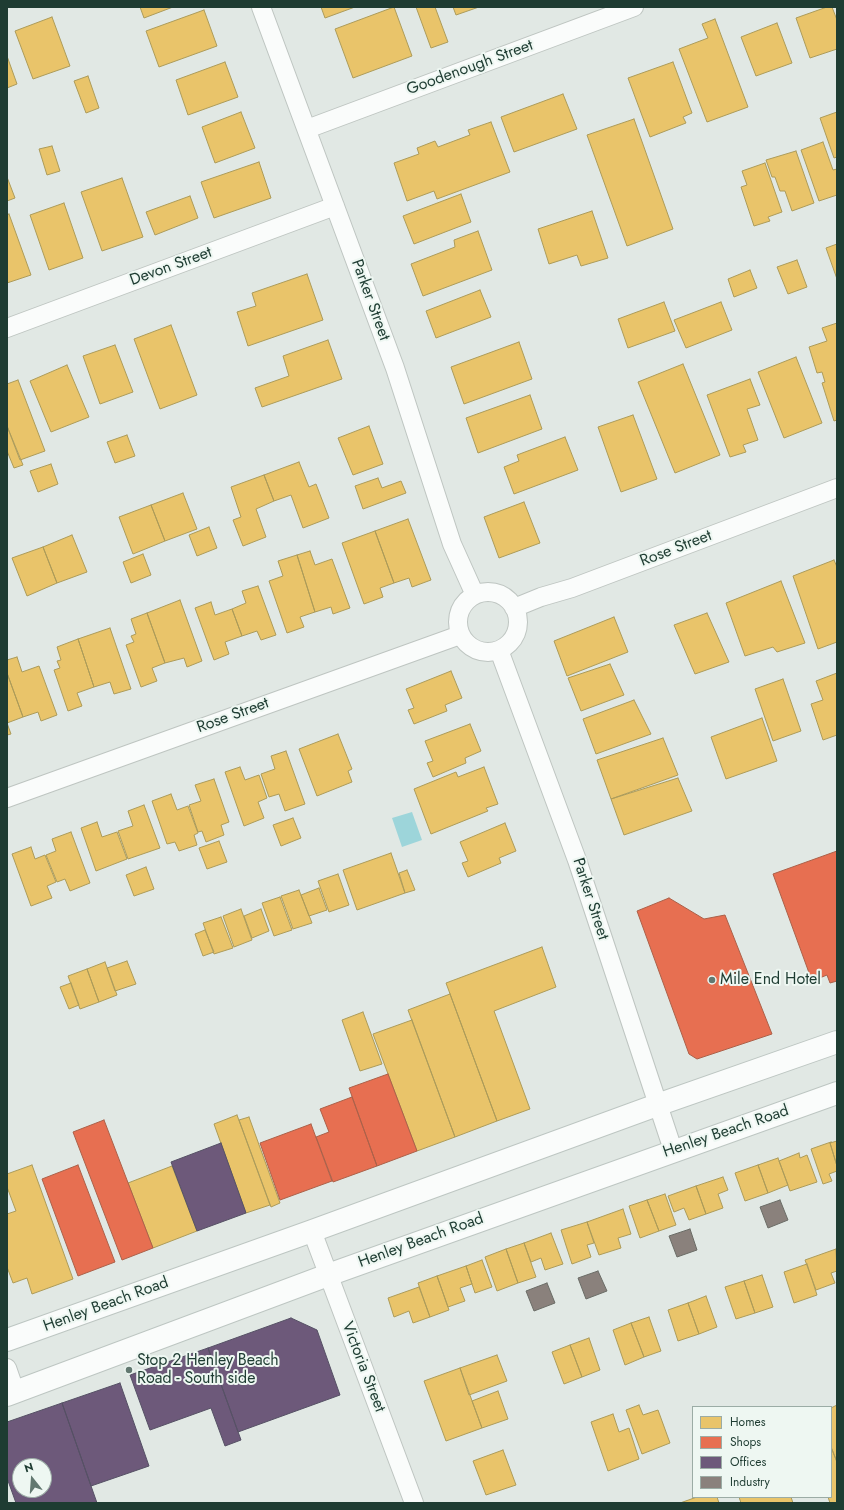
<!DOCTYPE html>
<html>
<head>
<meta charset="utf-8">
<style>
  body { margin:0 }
  #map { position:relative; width:844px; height:1510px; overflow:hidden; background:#e1e8e4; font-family:Jost,sans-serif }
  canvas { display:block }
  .frame { position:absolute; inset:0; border:8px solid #1e3c32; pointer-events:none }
  .legend { position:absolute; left:692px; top:1406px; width:140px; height:92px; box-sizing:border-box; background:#eef7f2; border:1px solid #9baca5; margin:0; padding:5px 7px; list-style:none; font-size:12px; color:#1e3c32 }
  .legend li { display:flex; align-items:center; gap:8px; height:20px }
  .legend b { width:20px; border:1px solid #9baca5 }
  .north { position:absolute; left:12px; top:1458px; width:40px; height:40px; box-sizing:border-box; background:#eef7f2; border:1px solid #9baca5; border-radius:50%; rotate:343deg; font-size:11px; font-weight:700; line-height:16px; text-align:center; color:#1e3c32 }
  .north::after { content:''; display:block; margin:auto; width:14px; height:18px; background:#627870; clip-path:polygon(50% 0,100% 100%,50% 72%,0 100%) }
</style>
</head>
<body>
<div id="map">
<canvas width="844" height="1510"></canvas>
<div class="frame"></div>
<ul class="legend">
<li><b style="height:11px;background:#e9c46a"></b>Homes</li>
<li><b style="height:11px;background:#e76f51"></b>Shops</li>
<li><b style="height:11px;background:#6d597a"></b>Offices</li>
<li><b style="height:11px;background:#8a817c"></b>Industry</li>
</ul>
<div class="north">N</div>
</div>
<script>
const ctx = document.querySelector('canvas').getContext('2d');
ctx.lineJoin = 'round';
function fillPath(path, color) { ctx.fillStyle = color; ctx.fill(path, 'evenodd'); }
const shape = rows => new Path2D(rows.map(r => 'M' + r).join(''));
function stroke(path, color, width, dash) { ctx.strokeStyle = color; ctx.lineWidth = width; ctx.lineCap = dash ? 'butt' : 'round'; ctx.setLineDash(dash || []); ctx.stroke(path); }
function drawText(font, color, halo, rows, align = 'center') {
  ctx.font = font + ' Jost,sans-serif'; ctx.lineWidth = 4; ctx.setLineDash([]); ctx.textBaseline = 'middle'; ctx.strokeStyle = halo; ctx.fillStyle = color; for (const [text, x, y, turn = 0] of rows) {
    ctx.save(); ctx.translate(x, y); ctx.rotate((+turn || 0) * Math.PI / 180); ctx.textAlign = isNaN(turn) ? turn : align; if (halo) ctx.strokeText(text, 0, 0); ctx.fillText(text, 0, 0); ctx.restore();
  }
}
const water = shape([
  [412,812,422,840,402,847,392,818]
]);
const homes = shape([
  [140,7,173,7,144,18,140,7],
  [321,7,355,7,325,18,321,7],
  [394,7,412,56,353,78,335,29,394,7],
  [416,7,435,7,448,42,431,48,416,7],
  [453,7,479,7,456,15,453,7],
  [827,7,832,7,837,20,837,49,810,58,796,18,827,7],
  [204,10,217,46,159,67,146,31,204,10],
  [52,17,70,66,33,79,15,31,52,17],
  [715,19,748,107,707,122,679,49,708,38,702,24,715,19],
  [777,23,792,63,756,76,741,37,777,23],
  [7,56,17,84,7,88,7,56],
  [225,62,238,97,188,115,176,80,225,62],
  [673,62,692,113,683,117,686,123,650,137,628,78,673,62],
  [88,76,99,108,86,113,74,81,88,76],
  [563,94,577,129,514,152,501,117,563,94],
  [241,112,255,148,215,163,202,127,241,112],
  [837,112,837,157,834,158,820,118,837,112],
  [634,119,673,229,627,246,587,135,634,119],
  [491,122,510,172,437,199,434,191,407,201,394,163,419,154,417,148,435,141,438,147,470,135,468,130,491,122],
  [823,142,833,170,837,169,837,195,819,201,801,150,823,142],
  [52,146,60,171,47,175,39,149,52,146],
  [796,151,814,203,792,211,785,191,780,191,775,177,772,177,766,160,796,151],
  [259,162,271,198,214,218,201,182,259,162],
  [765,163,782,212,768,217,770,221,754,226,741,187,747,185,742,171,765,163],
  [7,177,15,198,7,201,7,177],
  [122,178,143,237,102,251,81,192,122,178],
  [461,194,471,222,414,244,403,216,461,194],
  [190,196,198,218,155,235,146,212,190,196],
  [64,203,83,258,49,270,30,215,64,203],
  [592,211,608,258,581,266,577,255,549,264,538,229,592,211],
  [9,214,31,275,7,283,7,215,9,214],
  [478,231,492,270,423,296,411,264,455,247,454,240,478,231],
  [837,244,837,279,826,248,837,244],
  [797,260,807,287,788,294,777,267,797,260],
  [750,270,757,288,734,297,728,279,750,270],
  [307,274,323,320,248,346,237,312,256,306,252,293,307,274],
  [480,290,491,317,436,338,426,311,480,290],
  [664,302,675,331,628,348,618,319,664,302],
  [721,302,732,330,686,348,674,320,721,302],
  [837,323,837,420,834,421,822,383,825,382,822,372,817,373,809,347,827,341,822,328,837,323],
  [171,325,197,395,160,409,134,339,171,325],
  [328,340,342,379,262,407,255,388,289,376,283,356,328,340],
  [519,342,532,379,464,404,451,367,519,342],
  [115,345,133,392,100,404,83,356,115,345],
  [796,357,822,423,784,438,758,372,796,357],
  [683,364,720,455,675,473,638,382,683,364],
  [67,365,89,417,51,432,30,381,67,365],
  [750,379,760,405,747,409,758,440,743,445,746,452,730,457,707,395,750,379],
  [18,380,45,451,20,460,7,426,7,384,18,380],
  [530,395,542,429,478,453,466,418,530,395],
  [633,415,657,479,621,492,598,427,633,415],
  [7,426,23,465,14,468,7,451,7,426],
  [369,426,383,464,353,475,338,438,369,426],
  [127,435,135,456,115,463,107,442,127,435],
  [565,437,578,470,514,494,504,467,519,461,517,455,565,437],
  [299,462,309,487,316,484,329,518,303,528,291,495,274,501,264,475,299,462],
  [51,464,58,484,38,492,30,471,51,464],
  [264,475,274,501,256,509,266,537,243,546,233,520,241,517,231,487,264,475],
  [378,478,382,488,401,481,406,493,363,509,355,486,378,478],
  [183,493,197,529,165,541,151,505,183,493],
  [524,502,540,543,499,558,484,517,524,502],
  [151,505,165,541,133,554,119,517,151,505],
  [408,519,431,580,412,587,409,578,394,583,375,531,408,519],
  [209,527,217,548,197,556,189,535,209,527],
  [375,531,394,583,380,588,383,597,364,604,342,543,375,531],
  [72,535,87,572,57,583,43,547,72,535],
  [43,547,57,583,27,596,12,558,43,547],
  [310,551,315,565,332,559,350,608,333,614,331,607,315,612,297,555,310,551],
  [143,554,151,575,131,583,123,562,143,554],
  [297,555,315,612,300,617,304,627,287,633,269,581,283,576,278,561,297,555],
  [834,560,837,567,837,642,818,649,793,576,834,560],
  [781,581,805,643,777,652,773,647,745,656,726,603,781,581],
  [258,586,276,635,261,640,257,631,242,636,232,609,246,603,242,591,258,586],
  [180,600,202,661,187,667,184,658,165,663,147,613,180,600],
  [211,602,215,615,232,609,242,636,225,642,229,654,214,660,195,608,211,602],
  [147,613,165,663,152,668,157,681,141,687,126,645,134,642,131,636,136,634,131,619,147,613],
  [707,613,729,662,695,674,674,625,707,613],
  [614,617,628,652,567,676,554,641,614,617],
  [110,628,131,689,114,694,110,682,94,687,78,639,110,628],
  [78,639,94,687,77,693,82,706,68,711,54,670,60,668,57,661,61,660,57,647,78,639],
  [17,657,22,672,39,666,57,715,41,721,38,712,23,717,7,673,7,660,17,657],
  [610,664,624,695,581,711,568,678,610,664],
  [451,671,462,698,445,705,447,711,414,724,408,710,414,708,406,689,451,671],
  [7,673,23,717,7,723,11,734,7,735,7,673],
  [837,673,837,735,823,740,811,704,823,700,816,681,837,673],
  [783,679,801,731,773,741,755,689,783,679],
  [634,700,651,734,596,754,583,719,634,700],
  [762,718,777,761,726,779,711,737,762,718],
  [470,724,481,751,465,758,466,763,433,777,427,763,433,761,425,741,470,724],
  [338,734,352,769,348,771,352,782,317,796,299,749,338,734],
  [663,738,678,775,611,799,597,760,663,738],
  [286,751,305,804,285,811,279,794,269,797,261,774,275,769,271,756,286,751],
  [240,767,245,780,259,775,267,798,258,802,264,818,244,826,225,772,240,767],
  [484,767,498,804,486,808,488,811,431,834,414,789,456,772,458,777,484,767],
  [678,778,692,811,624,835,611,799,678,778],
  [214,779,229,822,221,825,224,835,206,842,202,831,198,832,189,805,201,801,195,785,214,779],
  [171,794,177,810,188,806,198,833,194,835,197,845,179,851,175,842,167,844,152,801,171,794],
  [144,805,160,848,128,859,118,831,133,826,128,811,144,805],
  [293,818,301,838,281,846,273,825,293,818],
  [97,822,102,837,117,832,127,859,96,871,81,828,97,822],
  [505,823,516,851,499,858,501,863,468,877,462,863,468,861,460,842,505,823],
  [71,832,90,883,70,891,65,879,57,882,46,855,56,851,52,839,71,832],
  [219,841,227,862,207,869,199,848,219,841],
  [31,847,35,859,45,855,56,882,47,886,52,898,31,906,12,854,31,847],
  [391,853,405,893,357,910,343,870,391,853],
  [146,867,154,889,134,896,126,875,146,867],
  [407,870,415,890,405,893,399,873,407,870],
  [338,874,349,905,329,912,318,881,338,874],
  [319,888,327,910,309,916,301,895,319,888],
  [299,890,312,923,293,929,281,896,299,890],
  [280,897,292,930,274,936,262,903,280,897],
  [241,909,252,940,234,947,223,916,241,909],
  [261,909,269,931,252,938,244,916,261,909],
  [221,917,233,948,214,954,203,923,221,917],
  [205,930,214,952,203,956,195,934,205,930],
  [542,947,556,987,494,1011,530,1109,497,1121,446,983,542,947],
  [127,961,136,984,115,991,107,968,127,961],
  [105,962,117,995,99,1002,87,969,105,962],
  [87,969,99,1002,80,1009,68,976,87,969],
  [71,983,79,1005,69,1009,60,987,71,983],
  [450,994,497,1121,455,1137,408,1010,450,994],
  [363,1012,382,1064,360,1071,342,1020,363,1012],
  [412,1020,455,1137,417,1151,373,1034,412,1020],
  [237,1115,270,1205,246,1213,214,1124,237,1115],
  [249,1117,280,1203,271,1207,239,1120,249,1117],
  [837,1141,837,1166,830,1143,837,1141],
  [831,1142,830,1143,837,1166,837,1171,829,1174,832,1181,823,1184,811,1149,831,1142],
  [799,1153,800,1158,807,1155,817,1182,790,1191,779,1161,799,1153],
  [778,1158,788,1185,768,1193,758,1165,778,1158],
  [32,1165,73,1279,32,1294,27,1278,13,1283,7,1267,7,1214,16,1211,7,1187,7,1174,32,1165],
  [758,1165,768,1193,745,1201,735,1173,758,1165],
  [172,1166,197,1231,153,1248,128,1183,172,1166],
  [723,1177,728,1190,718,1194,723,1208,706,1214,696,1186,723,1177],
  [696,1186,706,1214,689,1220,684,1208,674,1212,668,1196,696,1186],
  [665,1194,676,1225,659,1231,647,1200,665,1194],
  [647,1200,659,1231,640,1238,629,1206,647,1200],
  [623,1209,631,1234,618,1238,621,1248,599,1255,587,1222,623,1209],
  [587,1222,594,1243,587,1245,591,1257,572,1264,561,1230,587,1222],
  [551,1233,563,1264,545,1270,541,1258,531,1262,524,1243,551,1233],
  [524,1243,536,1277,518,1283,506,1249,524,1243],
  [506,1249,518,1283,497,1291,485,1257,506,1249],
  [836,1249,837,1271,831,1273,835,1283,816,1290,805,1260,836,1249],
  [482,1260,492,1287,475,1293,466,1266,482,1260],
  [807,1264,817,1295,794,1303,784,1272,807,1264],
  [466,1266,472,1284,460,1288,465,1301,448,1307,437,1276,466,1266],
  [762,1275,773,1307,755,1313,744,1281,762,1275],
  [437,1276,449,1310,430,1317,418,1283,437,1276],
  [744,1281,755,1313,736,1319,725,1287,744,1281],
  [419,1287,430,1317,413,1323,409,1311,394,1317,388,1298,419,1287],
  [706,1296,717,1327,699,1334,688,1303,706,1296],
  [688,1303,699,1334,678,1341,668,1310,688,1303],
  [649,1317,661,1351,644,1357,631,1323,649,1317],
  [631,1323,644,1357,625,1365,613,1330,631,1323],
  [589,1338,600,1370,582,1377,570,1345,589,1338],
  [570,1345,582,1377,564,1384,552,1352,570,1345],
  [497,1355,507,1381,469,1395,460,1368,497,1355],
  [460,1368,482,1428,446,1441,424,1381,460,1368],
  [498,1391,508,1419,482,1428,472,1401,498,1391],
  [639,1405,643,1415,658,1410,670,1443,642,1454,626,1410,639,1405],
  [837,1405,837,1462,831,1447,831,1408,837,1405],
  [613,1414,619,1432,629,1428,639,1459,608,1471,591,1422,613,1414],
  [831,1447,837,1462,837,1503,830,1503,828,1497,831,1497,831,1447],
  [503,1450,516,1485,486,1495,473,1461,503,1450],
  [697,1497,717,1497,719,1503,680,1503,697,1497],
  [739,1497,791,1497,793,1503,741,1503,739,1497]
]);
const shops = shape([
  [837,851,837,981,830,983,827,975,812,981,773,874,837,851],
  [669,898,704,919,725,915,772,1034,697,1059,689,1054,637,911,669,898],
  [388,1074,417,1151,377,1166,349,1088,388,1074],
  [352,1097,377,1166,333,1182,316,1137,329,1132,320,1109,352,1097],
  [104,1120,153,1248,122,1260,73,1132,104,1120],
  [311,1124,332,1181,280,1200,260,1143,311,1124],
  [78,1165,115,1262,78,1276,42,1179,78,1165]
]);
const offices = shape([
  [221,1143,246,1213,197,1231,171,1162,221,1143],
  [291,1318,317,1330,340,1395,238,1432,208,1348,291,1318],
  [208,1348,241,1440,225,1446,211,1408,150,1430,130,1375,208,1348],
  [120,1383,149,1466,91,1486,62,1403,120,1383],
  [62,1403,97,1503,16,1503,7,1478,7,1422,62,1403],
  [20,1466,44,1466,44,1490,20,1490,20,1466]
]);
const industry = shape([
  [780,1200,788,1220,768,1228,760,1207,780,1200],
  [690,1229,697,1250,677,1257,669,1236,690,1229],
  [598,1271,607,1291,586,1299,578,1278,598,1271],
  [547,1283,555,1303,534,1311,526,1291,547,1283]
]);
const street = shape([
  [261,7,395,368,452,544,475,595],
  [307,129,634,7],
  [7,328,335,206],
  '458 622a30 30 0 1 1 60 0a30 30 0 1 1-60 0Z',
  [514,608,541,597,572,588,837,488],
  [499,650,577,860,673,1150],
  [7,798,460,635],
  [312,1231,414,1503],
  [7,1368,15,1391]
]);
const secondary = shape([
  [7,1340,312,1231,657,1105,837,1042],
  [7,1395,328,1275,837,1093]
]);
const markers = [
  [712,980,4,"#627870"],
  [129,1370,4,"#627870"]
];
const streetNames = [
  ["Goodenough Street",470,68,-20],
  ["Devon Street",171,267,-20],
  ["Parker Street",370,300,70],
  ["Rose Street",676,549,-21],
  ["Rose Street",233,716,-20],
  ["Parker Street",590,899,72],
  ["Henley Beach Road",726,1132,-19],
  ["Henley Beach Road",421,1241,-20],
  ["Henley Beach Road",106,1305,-20],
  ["Victoria Street",363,1367,69]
];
const poiNames = [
  ["Mile End Hotel",720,980],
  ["Stop 2 Henley Beach",137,1361],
  ["Road - South side",137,1379]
];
fillPath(water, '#9dd5da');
fillPath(homes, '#e9c46a');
stroke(homes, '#ac9b59', 1);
fillPath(shops, '#e76f51');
stroke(shops, '#ab6048', 1);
fillPath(offices, '#6d597a');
stroke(offices, '#555064', 1);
fillPath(industry, '#8a817c');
stroke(industry, '#6a6c66', 1);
stroke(street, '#bec5c1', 20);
stroke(secondary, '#bdc6c2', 24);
stroke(street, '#fafcfb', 18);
stroke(secondary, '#fafcfb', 22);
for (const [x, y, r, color] of markers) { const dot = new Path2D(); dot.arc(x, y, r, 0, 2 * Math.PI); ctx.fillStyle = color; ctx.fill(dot); stroke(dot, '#eef7f2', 1.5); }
drawText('16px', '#1e3c32', '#eef7f2', streetNames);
drawText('16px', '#1e3c32', '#eef7f2', poiNames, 'left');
</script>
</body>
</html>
